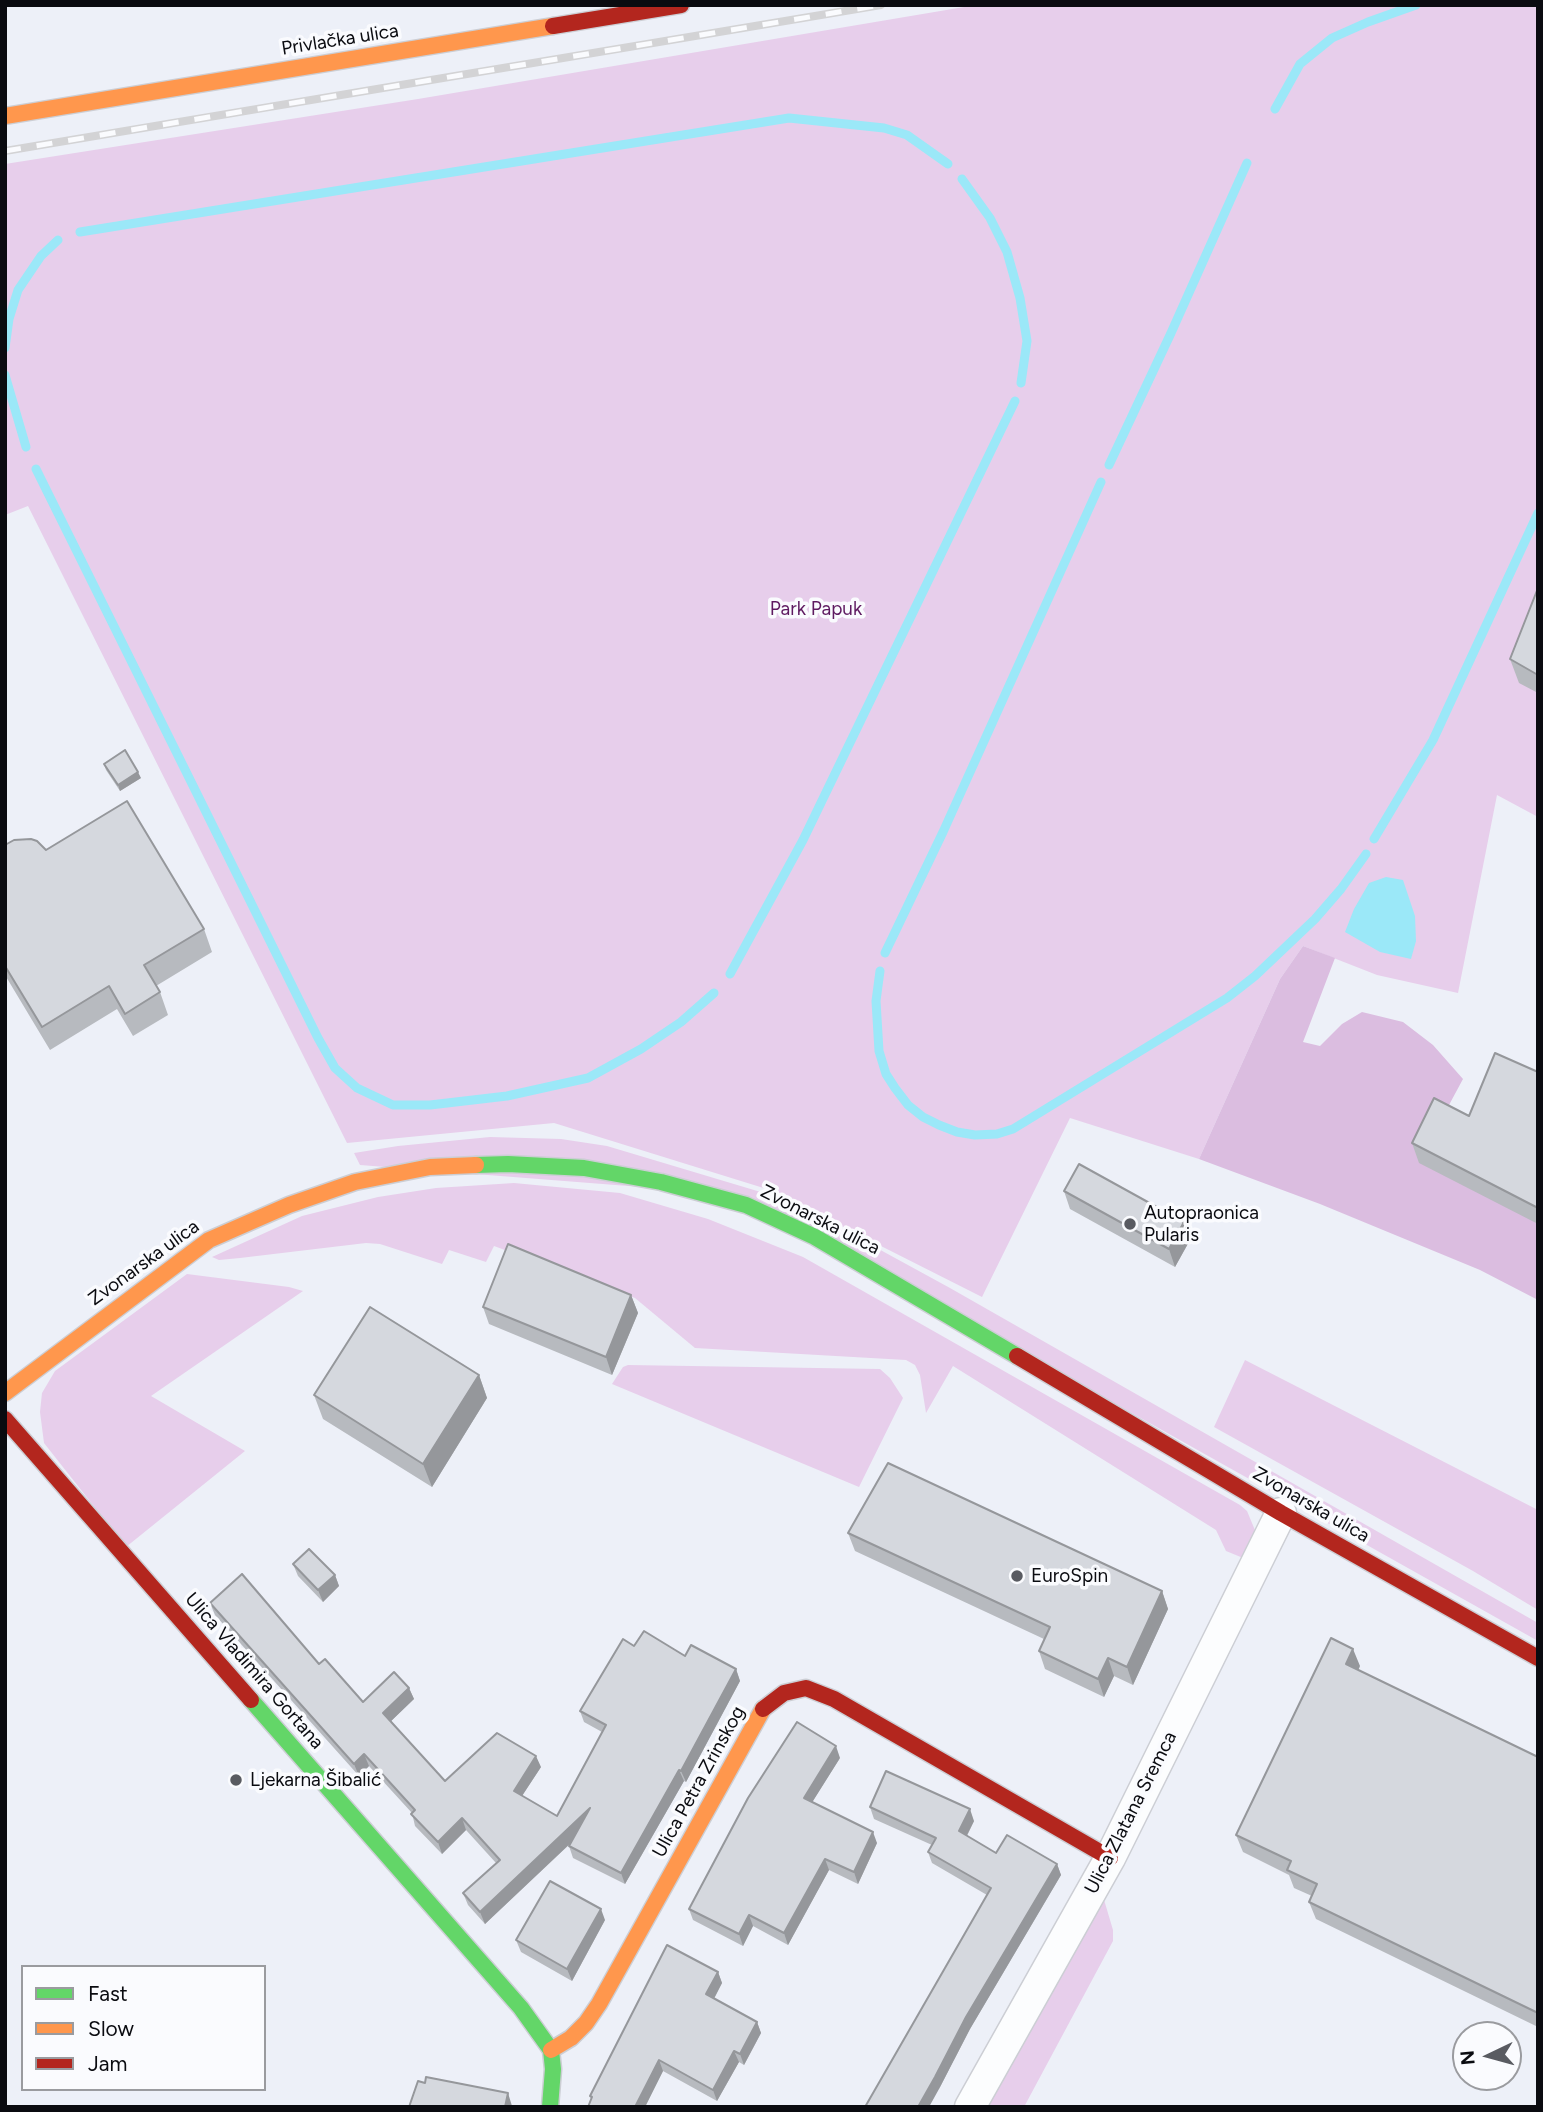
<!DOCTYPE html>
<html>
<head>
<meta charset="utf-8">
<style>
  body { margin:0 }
  #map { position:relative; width:1543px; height:2112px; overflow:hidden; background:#edf0f8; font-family:Figtree,sans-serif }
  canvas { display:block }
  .frame { position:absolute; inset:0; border:7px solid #0a0b10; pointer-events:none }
  .legend { position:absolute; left:21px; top:1965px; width:245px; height:126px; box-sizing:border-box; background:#fafbfe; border:2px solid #9a9b9f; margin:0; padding:9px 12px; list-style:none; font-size:21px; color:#0a0b10 }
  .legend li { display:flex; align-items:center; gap:14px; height:35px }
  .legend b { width:35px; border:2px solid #9a9b9f }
  .north { position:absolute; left:1452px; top:2021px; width:70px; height:70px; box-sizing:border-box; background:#fafbfe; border:2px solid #9a9b9f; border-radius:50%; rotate:265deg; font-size:19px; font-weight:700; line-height:28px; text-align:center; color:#0a0b10 }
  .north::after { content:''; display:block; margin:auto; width:24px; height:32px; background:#595b61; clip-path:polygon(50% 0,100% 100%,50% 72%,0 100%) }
</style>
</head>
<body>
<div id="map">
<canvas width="1543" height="2112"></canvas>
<div class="frame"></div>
<ul class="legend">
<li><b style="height:9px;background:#63d668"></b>Fast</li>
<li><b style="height:9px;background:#ff974d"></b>Slow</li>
<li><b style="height:9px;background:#b3261e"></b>Jam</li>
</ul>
<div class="north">N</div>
</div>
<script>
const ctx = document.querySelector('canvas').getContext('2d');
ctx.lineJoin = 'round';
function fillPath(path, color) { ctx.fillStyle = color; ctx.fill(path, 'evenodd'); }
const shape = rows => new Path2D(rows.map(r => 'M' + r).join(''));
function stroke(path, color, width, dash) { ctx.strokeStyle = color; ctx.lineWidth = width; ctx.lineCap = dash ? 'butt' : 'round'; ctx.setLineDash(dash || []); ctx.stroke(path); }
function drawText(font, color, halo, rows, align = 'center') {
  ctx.font = font + ' Figtree,sans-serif'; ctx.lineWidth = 7; ctx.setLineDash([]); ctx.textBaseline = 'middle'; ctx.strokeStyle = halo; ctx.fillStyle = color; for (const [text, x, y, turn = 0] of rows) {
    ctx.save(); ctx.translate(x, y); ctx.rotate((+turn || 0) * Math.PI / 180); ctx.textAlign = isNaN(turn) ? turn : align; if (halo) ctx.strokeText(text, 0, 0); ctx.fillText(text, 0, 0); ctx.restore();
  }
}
const green = shape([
  [976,5,1538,5,1538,817,1497,795,1458,993,1377,975,1303,946,1280,979,1199,1159,1070,1118,982,1297,770,1190,554,1123,347,1143,28,506,5,515,5,164,418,99],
  [490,1137,561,1139,607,1146,774,1196,853,1235,950,1288,1538,1623,1538,1641,743,1195,360,1165,354,1153,398,1146],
  [514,1183,620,1193,708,1219,803,1257,1240,1505,1247,1511,1257,1535,1248,1560,1226,1551,1216,1530,953,1366,926,1413,920,1375,915,1365,906,1360,695,1348,635,1298,494,1246,486,1262,449,1250,442,1264,380,1244,366,1243,240,1258,219,1260,212,1257,302,1216,378,1197,436,1188],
  [187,1274,289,1287,303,1291,151,1396,245,1451,126,1547,44,1443,40,1412,42,1393,55,1371],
  [1245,1360,1538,1510,1538,1610,1473,1571,1214,1427],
  [628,1365,880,1369,890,1378,903,1398,859,1487,612,1384,623,1367],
  [1102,1893,1113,1930,1113,1941,1024,2107,985,2107]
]);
const forest = shape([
  [1303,946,1335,958,1303,1042,1320,1046,1342,1024,1362,1012,1403,1022,1433,1045,1463,1079,1442,1118,1538,1224,1538,1300,1480,1270,1320,1204,1199,1159,1280,979]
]);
const water = shape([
  [1386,877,1403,880,1415,916,1416,941,1411,959,1380,952,1345,932,1354,909,1369,883]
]);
const stream = shape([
  [1275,109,1300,64,1332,38,1368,22,1416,5],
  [962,179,990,218,1007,252,1020,298,1027,341,1021,383],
  [80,232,789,118,884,128,907,135,948,164],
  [5,348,9,319,18,290,41,256,58,240],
  [5,375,26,447],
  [1109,465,1171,333,1247,163],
  [36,469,318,1038,335,1068,357,1088,393,1105,430,1105,507,1096,588,1078,641,1049,681,1022,714,993],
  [1374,839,1433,740,1538,513],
  [885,953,943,832,1101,482],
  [880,971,876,1001,879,1051,886,1074,895,1088,908,1105,923,1117,939,1125,957,1132,975,1135,997,1134,1013,1129,1227,998,1255,976,1315,919,1341,889,1366,854],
  [730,974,803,840,1015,401]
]);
const street = shape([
  [970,2107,1110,1858,1281,1513]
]);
const fast = shape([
  [476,1165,508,1164,584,1168,661,1182,746,1205,815,1237,1017,1356],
  [251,1700,521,2008,551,2050,553,2069,550,2107]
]);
const slow = shape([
  [5,116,553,26],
  [5,1393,209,1240,289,1205,355,1182,430,1167,476,1165],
  [551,2050,571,2038,586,2023,599,2004,763,1709]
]);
const jam = shape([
  [553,26,681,5],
  [1017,1356,1281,1513,1538,1658],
  [5,1419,251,1700],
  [763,1709,784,1693,806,1688,834,1699,1110,1858]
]);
const rail = shape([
  [5,151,881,5]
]);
const wall = shape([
  [1538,588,1538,693,1519,683,1510,659],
  [104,764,141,778,120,791,106,770],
  [5,845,46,850,204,929,212,952,156,986,160,992,168,1015,133,1036,117,1009,50,1050,5,975],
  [1538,1072,1538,1224,1419,1163,1412,1143,1469,1116],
  [1064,1191,1184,1222,1190,1240,1175,1267,1070,1209],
  [631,1295,638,1313,612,1375,489,1324,483,1307],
  [479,1375,487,1398,432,1487,323,1419,314,1395],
  [848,1533,1162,1591,1168,1609,1133,1685,1114,1676,1104,1697,1045,1669,1039,1651,1044,1639,855,1551],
  [293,1564,335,1575,339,1586,323,1602,298,1576],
  [210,1603,319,1664,363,1702,409,1688,414,1699,391,1721,445,1781,541,1767,522,1796,557,1816,602,1732,584,1722,580,1711,634,1646,685,1656,736,1669,740,1681,686,1782,684,1781,625,1884,573,1858,569,1846,572,1842,485,1924,468,1905,463,1893,496,1863,466,1830,442,1854,415,1826,412,1813,369,1766,359,1776,215,1615],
  [1360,1666,1358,1670,1538,1757,1538,2027,1316,1919,1309,1902,1312,1896,1294,1888,1289,1875,1243,1852,1236,1835],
  [840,1758,812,1802,877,1843,858,1884,829,1870,788,1945,753,1926,743,1946,693,1920,689,1909],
  [870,1807,974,1821,967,1836,996,1853,1057,1864,1061,1875,970,2029,939,2089,987,1895,932,1863,928,1852,932,1845,874,1819],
  [605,1920,572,1981,521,1952,516,1940],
  [718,1972,722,1983,714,1999,757,2022,761,2033,744,2065,739,2062,717,2101,663,2071,645,2107,588,2107,591,2099,590,2096]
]);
const shadedWall = shape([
  [138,772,141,778,120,791,118,785],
  [1184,1222,1190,1240,1175,1267,1169,1249],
  [631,1295,638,1313,612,1375,606,1357],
  [479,1375,487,1398,432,1487,423,1464],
  [335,1575,339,1586,323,1602,318,1590],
  [1162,1591,1168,1609,1133,1685,1127,1667],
  [1353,1649,1360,1666,1353,1682,1346,1664],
  [1108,1658,1114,1676,1104,1697,1098,1679],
  [736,1669,740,1681,686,1782,681,1771],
  [409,1688,414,1699,387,1725,383,1713],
  [836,1746,840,1758,808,1809,804,1798],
  [364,1754,369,1766,359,1776,354,1764],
  [536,1756,541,1767,518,1802,514,1791],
  [679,1770,684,1781,625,1884,621,1873],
  [590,1808,595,1820,485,1924,480,1912],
  [970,1809,974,1821,963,1843,959,1831],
  [462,1818,466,1830,442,1854,438,1842],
  [873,1832,877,1843,858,1884,854,1872],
  [825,1859,829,1870,788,1945,784,1933],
  [1057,1864,1061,1875,970,2029,939,2089,929,2107,918,2107,966,2017],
  [601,1909,605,1920,572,1981,567,1969],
  [749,1915,753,1926,743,1946,739,1934],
  [718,1972,722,1983,710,2006,706,1994],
  [757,2022,761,2033,744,2065,740,2054],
  [734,2051,739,2062,717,2101,713,2090],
  [659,2060,663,2071,645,2107,635,2107],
  [508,2093,512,2106,512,2107,505,2107]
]);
const building = shape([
  [1538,588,1538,675,1510,659,1538,588],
  [125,750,138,772,118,785,104,764,125,750],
  [127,801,204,929,144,965,160,992,125,1014,109,986,42,1027,5,966,5,845,14,840,31,839,37,841,46,850,127,801],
  [1495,1053,1538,1072,1538,1208,1412,1143,1434,1098,1469,1116,1495,1053],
  [1079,1164,1184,1222,1169,1249,1064,1191,1079,1164],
  [508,1244,631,1295,606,1357,483,1307,508,1244],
  [370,1307,479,1375,423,1464,314,1395,370,1307],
  [888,1463,1162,1591,1127,1667,1108,1658,1098,1679,1039,1651,1050,1627,848,1533,888,1463],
  [309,1549,335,1575,318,1590,293,1564,309,1549],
  [242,1574,319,1664,325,1659,363,1702,394,1672,409,1688,383,1713,445,1781,497,1733,536,1756,514,1791,557,1816,606,1725,580,1711,623,1639,634,1646,644,1631,685,1656,691,1645,736,1669,681,1771,679,1770,621,1873,569,1846,590,1808,480,1912,463,1893,500,1860,462,1818,438,1842,411,1814,415,1810,364,1754,354,1764,210,1603,242,1574],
  [1331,1638,1353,1649,1346,1664,1538,1757,1538,2013,1309,1902,1317,1884,1287,1870,1291,1861,1236,1835,1331,1638],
  [797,1722,836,1746,804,1798,873,1832,854,1872,825,1859,784,1933,749,1915,739,1934,689,1909,748,1798,797,1722],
  [886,1771,970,1809,959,1831,996,1853,1007,1835,1057,1864,966,2017,935,2077,918,2107,865,2107,991,1888,928,1852,936,1838,870,1807,886,1771],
  [550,1881,601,1909,567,1969,516,1940,550,1881],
  [667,1945,718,1972,706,1994,757,2022,740,2054,734,2051,713,2090,659,2060,635,2107,588,2107,592,2097,590,2096,667,1945],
  [426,2077,508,2093,505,2107,409,2107,418,2081,425,2083,426,2077]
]);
const markers = [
  [1130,1224,7,"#595b61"],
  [1017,1576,7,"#595b61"],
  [236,1780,7,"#595b61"]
];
const streetNames = [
  ["Privlačka ulica",340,40,-9],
  ["Zvonarska ulica",820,1220,27],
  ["Zvonarska ulica",144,1263,-36],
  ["Zvonarska ulica",1311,1505,30],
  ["Ulica Vladimira Gortana",254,1671,49],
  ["Ulica Petra Zrinskog",699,1782,-61],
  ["Ulica Zlatana Sremca",1131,1813,-63]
];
const parkNames = [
  ["Park Papuk",816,609]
];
const poiNames = [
  ["Autopraonica",1144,1213],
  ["Pularis",1144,1235],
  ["EuroSpin",1031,1576],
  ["Ljekarna Šibalić",250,1780]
];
fillPath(green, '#e7ceeb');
fillPath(forest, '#dbbde0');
fillPath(water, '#9be8f8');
stroke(stream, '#9be8f8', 9);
stroke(street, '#ccced4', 33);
stroke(fast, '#ccced4', 19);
stroke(slow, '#ccced4', 19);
stroke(jam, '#ccced4', 19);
stroke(street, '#fcfdfe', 30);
stroke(fast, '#63d668', 16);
stroke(slow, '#ff974d', 16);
stroke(jam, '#b3261e', 16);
stroke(rail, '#d3d3d5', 8);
stroke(rail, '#fafbfe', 5, [16]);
fillPath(wall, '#b7babf');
fillPath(shadedWall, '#95979b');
fillPath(building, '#d5d8de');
stroke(building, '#95979b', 2);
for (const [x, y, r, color] of markers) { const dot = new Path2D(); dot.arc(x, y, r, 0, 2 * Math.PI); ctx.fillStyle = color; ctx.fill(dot); stroke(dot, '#fafbfe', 2.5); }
drawText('19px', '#0a0b10', '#fafbfe', streetNames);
drawText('19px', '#5e1a60', '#fafbfe', parkNames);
drawText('19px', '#0a0b10', '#fafbfe', poiNames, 'left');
</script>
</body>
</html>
